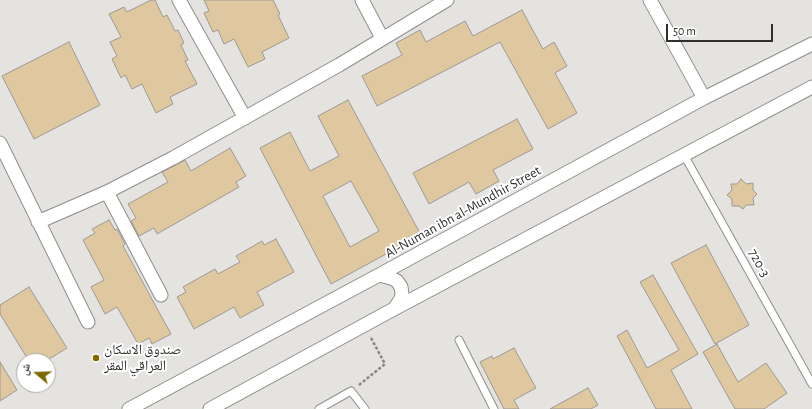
<!DOCTYPE html>
<html>
<head>
<meta charset="utf-8">
<style>
  body { margin:0 }
  #map { position:relative; width:812px; height:409px; overflow:hidden; background:#e5e3e0; font-family:"Alegreya Sans","Noto Naskh Arabic",sans-serif }
  canvas { display:block }
  .north { position:absolute; left:16px; top:353px; width:40px; height:40px; box-sizing:border-box; background:#fff; border:1px solid #acacab; border-radius:50%; rotate:289deg; font-size:11px; font-weight:700; line-height:16px; text-align:center; color:#302f2e }
  .north::after { content:''; display:block; margin:auto; width:14px; height:18px; background:#7d6900; clip-path:polygon(50% 0,100% 100%,50% 72%,0 100%) }
  .scale { position:absolute; left:666px; top:24px; width:107px; height:18px; box-sizing:border-box; border:2px solid #302f2e; border-top:0; padding-left:5px; font-size:12px; line-height:14px; white-space:nowrap; color:#302f2e; -webkit-text-stroke:3px #fff; paint-order:stroke }
</style>
</head>
<body>
<div id="map">
<canvas width="812" height="409"></canvas>
<div class="north">ش</div>
<div class="scale">50 m</div>
</div>
<script>
const ctx = document.querySelector('canvas').getContext('2d');
ctx.lineJoin = 'round';
function fillPath(path, color) { ctx.fillStyle = color; ctx.fill(path, 'evenodd'); }
const shape = rows => new Path2D(rows.map(r => 'M' + r).join(''));
function stroke(path, color, width, dash) { ctx.strokeStyle = color; ctx.lineWidth = width; ctx.lineCap = dash ? 'butt' : 'round'; ctx.setLineDash(dash || []); ctx.stroke(path); }
function drawText(font, color, halo, rows, align = 'center') {
  ctx.font = font + ' "Alegreya Sans","Noto Naskh Arabic",sans-serif'; ctx.lineWidth = 4; ctx.setLineDash([]); ctx.textBaseline = 'middle'; ctx.strokeStyle = halo; ctx.fillStyle = color; for (const [text, x, y, turn = 0] of rows) {
    ctx.save(); ctx.translate(x, y); ctx.rotate((+turn || 0) * Math.PI / 180); ctx.textAlign = isNaN(turn) ? turn : align; if (halo) ctx.strokeText(text, 0, 0); ctx.fillText(text, 0, 0); ctx.restore();
  }
}
const building = shape([
  [151,0,155,0,163,17,167,15,175,31,178,30,184,43,181,45,188,60,185,61,197,84,170,97,173,104,156,113,142,84,132,89,125,75,121,78,112,59,117,56,110,42,121,37,109,14,124,7,127,12,151,0],
  [204,0,273,0,280,14,278,15,289,38,262,52,265,59,248,67,234,39,224,44,218,30,213,32,204,13,209,11,204,0],
  [522,10,543,49,554,42,567,66,555,73,577,113,548,129,500,42,377,106,362,76,402,55,396,43,420,30,426,42,465,21,473,36,522,10],
  [69,42,100,105,34,139,2,76,69,42],
  [348,100,421,235,331,284,260,148,290,132,310,171,339,156,318,116,348,100],
  [351,181,379,231,350,247,323,196,351,181],
  [517,119,533,149,493,170,499,181,476,194,469,182,429,204,413,173,517,119],
  [230,148,246,176,236,182,239,187,157,234,154,228,139,236,131,221,136,218,128,204,168,182,162,172,185,160,191,171,230,148],
  [741,179,746,184,753,183,753,190,757,194,753,198,754,205,746,205,743,209,739,206,732,206,732,199,727,195,732,190,731,184,737,184,741,179],
  [109,220,115,230,117,229,125,244,123,246,171,334,152,344,149,338,138,344,117,307,105,314,91,287,104,280,83,240,95,233,92,229,109,220],
  [276,239,294,272,257,292,264,305,240,318,234,307,194,329,177,297,186,292,183,287,215,269,218,274,240,262,236,256,262,241,264,245,276,239],
  [706,245,749,325,715,344,671,263,706,245],
  [653,275,698,354,671,370,692,409,656,409,617,336,627,330,647,368,679,350,640,282,653,275],
  [29,287,67,348,46,361,29,361,0,314,0,305,29,287],
  [717,344,738,382,766,363,787,393,764,409,735,409,703,352,717,344],
  [514,348,536,388,514,400,519,409,504,409,480,362,492,356,493,359,514,348],
  [0,362,17,390,0,401,0,362],
  [588,388,598,405,591,409,550,409,588,388]
]);
const path = shape([
  [359,385,385,364,370,336]
]);
const service = shape([
  [684,155,812,384],
  [459,340,494,409],
  [319,409,351,391,365,409]
]);
const minor = shape([
  [179,0,245,118],
  [362,0,382,38],
  [650,0,704,98],
  [0,143,88,322],
  [107,192,161,295],
  [38,222,107,192,173,158,339,65,447,0],
  [379,275,391,278,397,281,401,287,402,294,401,299,394,309],
  [129,409,379,275,704,98,812,44],
  [210,409,392,310,812,87]
]);
const markers = [
  [96,358,4,"#7d6900"]
];
const streetNames = [
  ["Al-Numan ibn al-Mundhir Street",463,212,-29],
  ["720-3",759,263,61]
];
const poiNames = [
  ["صندوق الاسكان",104,350],
  ["العراقي المقر",104,366]
];
fillPath(building, '#dfc79f');
stroke(building, '#9b9996', 1);
stroke(service, '#8e8d8a', 9);
stroke(minor, '#8e8d8a', 15);
stroke(path, '#878684', 2.5, [3, 2]);
stroke(service, '#fff', 7);
stroke(minor, '#fff', 13);
for (const [x, y, r, color] of markers) { const dot = new Path2D(); dot.arc(x, y, r, 0, 2 * Math.PI); ctx.fillStyle = color; ctx.fill(dot); stroke(dot, '#fff', 1.5); }
drawText('14px', '#302f2e', '#fff', streetNames);
drawText('14px', '#302f2e', '#fff', poiNames, 'left');
</script>
</body>
</html>
